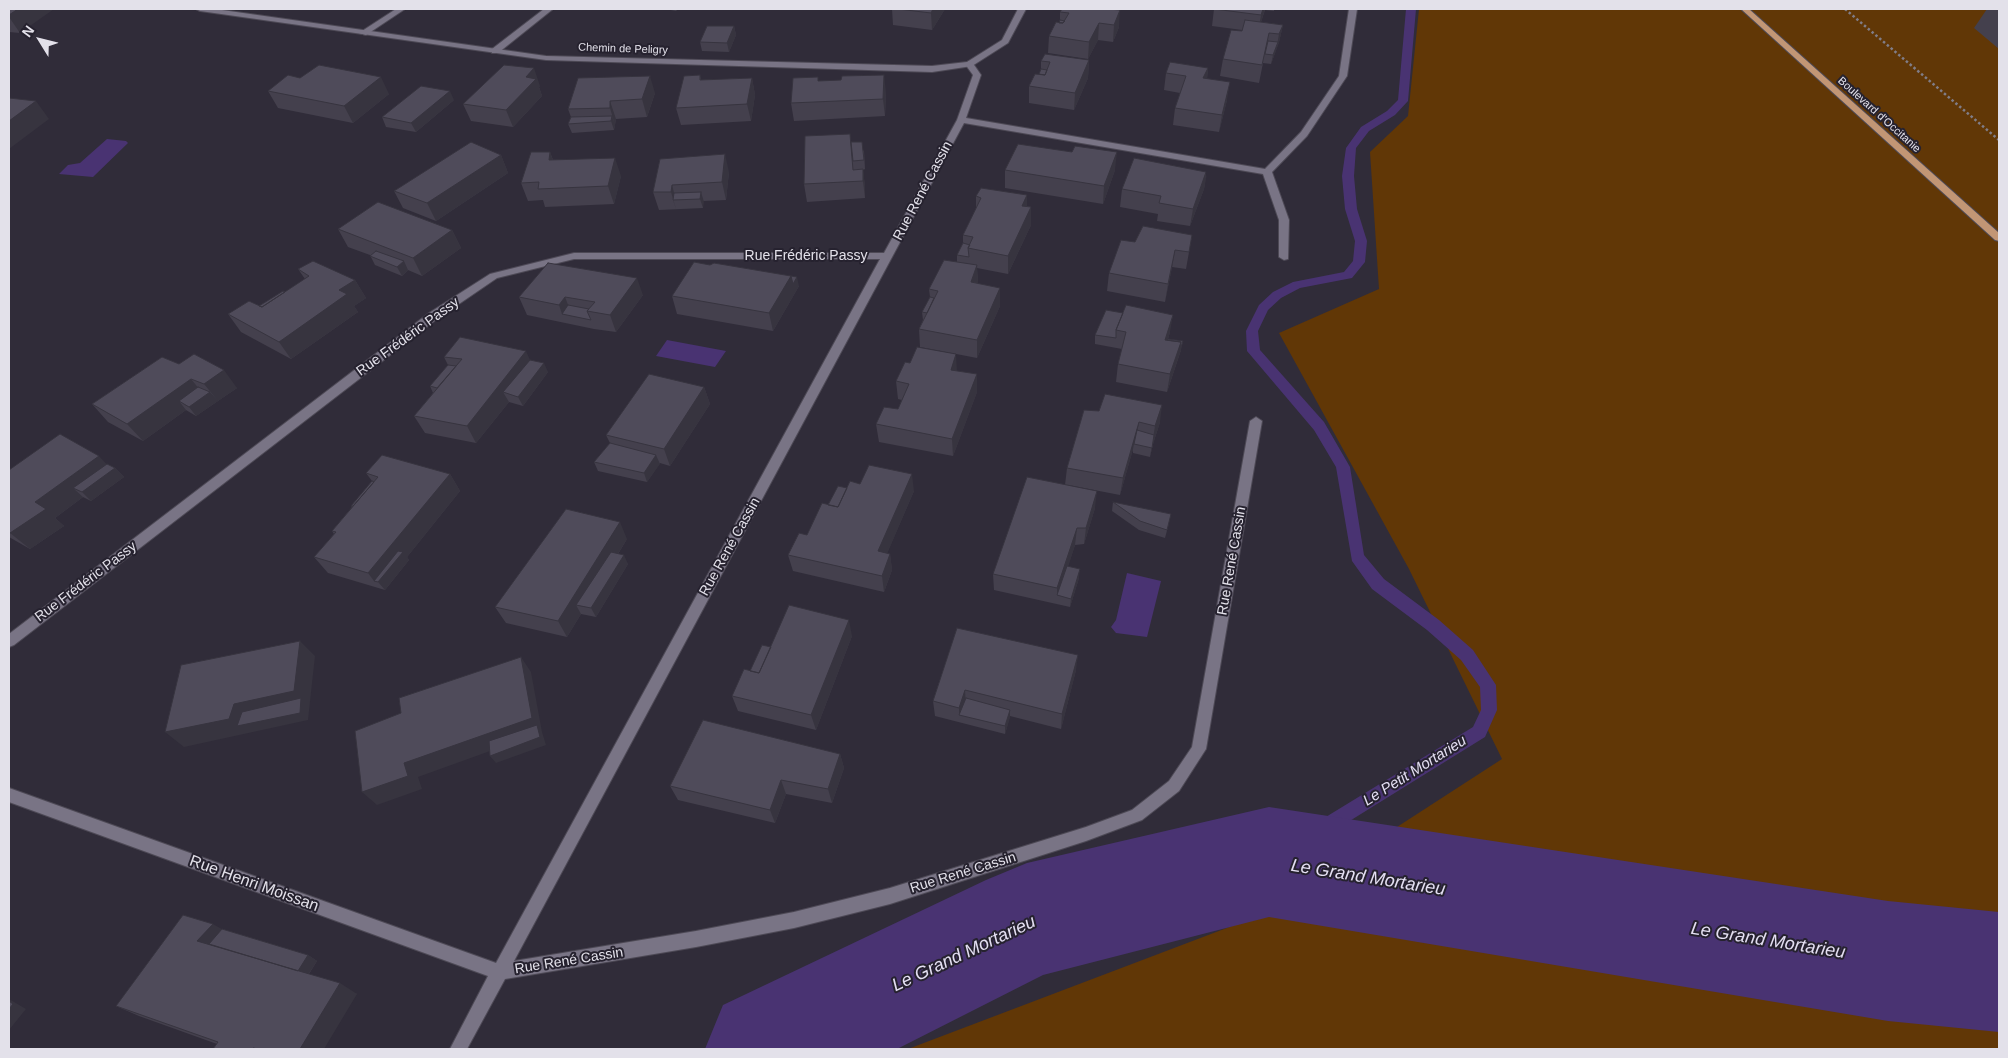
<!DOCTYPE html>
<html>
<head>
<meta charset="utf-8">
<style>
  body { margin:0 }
  #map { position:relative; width:2008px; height:1058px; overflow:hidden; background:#302c39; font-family:Helvetica,sans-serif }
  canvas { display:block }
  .frame { position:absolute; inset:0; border:10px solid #e3e1ea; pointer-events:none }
  .north { position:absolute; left:15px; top:15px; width:50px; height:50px; -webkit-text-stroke:4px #26222f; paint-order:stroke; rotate:306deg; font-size:14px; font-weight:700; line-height:20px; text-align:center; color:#e3e1ea }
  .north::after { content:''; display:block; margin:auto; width:18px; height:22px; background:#e3e1ea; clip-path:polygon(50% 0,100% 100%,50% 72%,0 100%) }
</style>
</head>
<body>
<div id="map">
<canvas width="2008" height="1058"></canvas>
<div class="frame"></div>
<div class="north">N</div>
</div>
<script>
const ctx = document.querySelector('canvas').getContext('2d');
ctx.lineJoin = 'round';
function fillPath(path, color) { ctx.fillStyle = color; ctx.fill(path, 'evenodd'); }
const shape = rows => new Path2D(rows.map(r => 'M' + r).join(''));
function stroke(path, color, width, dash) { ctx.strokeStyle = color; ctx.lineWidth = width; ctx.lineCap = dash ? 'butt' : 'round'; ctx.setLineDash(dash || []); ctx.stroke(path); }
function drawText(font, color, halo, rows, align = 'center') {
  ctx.font = font + ' Helvetica,sans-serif'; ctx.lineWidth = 4; ctx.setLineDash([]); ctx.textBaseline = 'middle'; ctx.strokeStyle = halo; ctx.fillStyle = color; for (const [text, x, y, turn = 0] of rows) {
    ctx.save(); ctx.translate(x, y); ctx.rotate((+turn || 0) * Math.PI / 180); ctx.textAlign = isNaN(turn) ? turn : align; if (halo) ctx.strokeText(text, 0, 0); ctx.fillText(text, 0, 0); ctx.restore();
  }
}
const green = shape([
  [1419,9,1999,9,1999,1049,908,1049,1261,915,1502,759,1409,569,1279,333,1379,289,1370,152,1408,116]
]);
const water = shape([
  [107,139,126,141,128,143,93,177,59,174,68,165,80,163],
  [667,340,726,351,715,367,656,356],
  [1127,573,1161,581,1147,637,1116,633,1111,627,1116,620]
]);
const stream = shape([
  [1406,9,1416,9,1408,101,1395,115,1369,131,1356,148,1354,176,1357,209,1367,241,1365,262,1352,278,1300,288,1281,298,1268,310,1258,331,1260,350,1324,422,1350,467,1364,555,1384,579,1439,620,1473,650,1496,685,1497,710,1485,737,1269,871,1262,868,1260,862,1262,856,1473,727,1481,710,1480,687,1461,660,1427,630,1372,589,1352,561,1336,467,1314,430,1247,351,1246,331,1259,305,1273,292,1293,282,1344,272,1353,261,1355,241,1345,209,1342,176,1346,148,1361,127,1387,111,1398,100,1406,9]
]);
const river = shape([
  [1269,807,1888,901,1999,912,1999,1032,1888,1021,1269,917,1043,975,897,1049,705,1049,723,1005,986,880,1027,863,1269,807]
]);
const path = shape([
  [1845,9,1999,140]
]);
const service = shape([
  [396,9,405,9,366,35,359,33,396,9],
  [544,9,553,9,498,53,492,53,492,49,544,9]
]);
const minor = shape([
  [1349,9,1357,9,1347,76,1307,136,1272,172,1289,220,1288,259,1284,260,1279,257,1279,220,1263,174,964,123,514,961,696,931,794,912,890,888,1086,827,1132,810,1169,781,1192,747,1250,421,1256,417,1262,421,1206,749,1179,791,1142,820,1086,841,890,904,794,928,696,947,505,979,467,1049,450,1049,488,976,9,802,9,788,496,963,880,259,574,259,497,278,437,319,14,645,9,647,9,634,429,313,490,274,574,253,884,253,957,120,973,75,965,64,969,61,972,62,981,75,966,118,1265,169,1301,132,1339,76,1349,9]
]);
const tertiary = shape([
  [196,9,215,9,546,56,932,66,967,62,1002,40,1018,9,1026,9,1008,43,972,66,932,72,546,60,200,11,196,9]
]);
const primary = shape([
  [1741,9,1749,9,1999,233,1999,241,1995,240,1741,9]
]);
const wall = shape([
  [9,9,20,33,9,32],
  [665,9,678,9,676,11],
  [892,9,945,9,932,30,893,25],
  [1062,9,1119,9,1119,27,1113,42,1098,40,1088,59,1048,53,1049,36,1059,23,1060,20,1060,12],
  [1214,9,1274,9,1274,11,1265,10,1261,22,1283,25,1279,42,1271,64,1263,63,1259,83,1220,76,1223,59,1242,30,1212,26],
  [1987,9,1999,9,1999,49,1974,28],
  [734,26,736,35,729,52,702,51,700,42],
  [1089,60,1088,78,1074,110,1029,103,1029,86,1039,74,1041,69,1041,61],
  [1208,68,1207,79,1227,100,1219,132,1173,125,1175,108,1180,93,1164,90,1166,73],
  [700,75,701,80,752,78,755,95,751,121,681,125,676,108],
  [300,78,389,94,353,123,278,108,268,91],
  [818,81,886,92,885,116,794,121,791,103],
  [540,86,539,87,542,96,513,127,471,121,463,104],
  [655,93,647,117,616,119,614,130,572,133,568,124,571,117,568,109],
  [454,100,416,132,386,127,382,117],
  [851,142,864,151,865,169,863,170,865,187,865,198,807,202,804,184],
  [550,152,553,160,621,176,614,204,545,207,543,200,528,201,521,183],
  [1072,152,1115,170,1103,204,1005,188,1005,170],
  [501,155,508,173,436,221,403,208,394,191],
  [660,159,729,172,726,200,703,201,703,208,659,210,653,192],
  [1206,173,1205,183,1204,189,1190,226,1157,221,1158,214,1120,207,1122,189],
  [976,196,1031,207,1031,225,1008,274,977,268,978,283,1000,306,977,358,920,347,919,329,923,320,922,312,930,297,929,289,957,262,957,255,963,243,963,235,976,209],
  [338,229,452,230,461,248,422,276,408,270,402,276,375,265,370,255,348,247],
  [1192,235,1186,269,1172,267,1165,302,1107,291,1109,273,1135,242],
  [298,269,355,280,366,298,354,306,358,312,291,359,241,332,228,314,259,306,285,292,305,279],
  [799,286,773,331,677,314,672,296],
  [643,295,616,332,594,329,527,315,519,297],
  [1106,310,1170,332,1168,339,1181,350,1167,392,1116,382,1118,364,1122,349,1095,344,1095,335],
  [162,357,237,388,196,416,186,410,143,441,108,422,92,404],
  [444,357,530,360,548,372,523,406,509,402,476,443,425,433,414,416,433,393,430,386,448,365],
  [957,371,977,392,953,456,879,442,876,424,898,409,902,400,898,399,896,381],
  [704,387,710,404,670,466,660,463,647,482,598,471,594,462,610,443,606,435],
  [1084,410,1160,422,1153,444,1150,457,1133,453,1133,449,1120,495,1068,485,1095,508,1084,544,1075,545,1068,566,1079,578,1070,607,994,590,993,574,1065,485,1067,468],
  [107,464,115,468,124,477,91,501,83,497,55,518,64,526,30,549,9,537,9,470],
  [366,473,450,474,460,491,407,557,409,560,385,590,328,573,314,557,334,534,332,531,352,507,351,506,372,481],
  [860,484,914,491,887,553,890,554,892,570,884,592,793,571,788,555,807,535,828,504,847,488],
  [1113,502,1169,523,1165,538,1139,530,1112,511],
  [627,539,618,554,628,564,596,617,581,614,567,637,506,623,495,607],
  [957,628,1076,670,1061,729,1010,716,1005,734,935,716,933,701],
  [852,636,816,730,738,711,732,696,750,671,771,647],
  [840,754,844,768,832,803,786,794,775,823,678,800,670,786],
  [222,929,308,955,317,961,309,974,357,994,217,1044,139,1016,116,1006]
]);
const shadedWall = shape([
  [18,9,54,9,20,33,9,17,9,15],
  [933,9,945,9,932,30,931,13],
  [1263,9,1265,9,1258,32,1261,15],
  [1120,10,1119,27,1113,42,1114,25],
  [1099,23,1098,40,1088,59,1089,42],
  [1283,25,1279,42,1276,51,1279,34],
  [734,26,736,35,729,52,727,43],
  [1278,42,1276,51,1271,64,1273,55],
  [1089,60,1088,78,1074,110,1075,93],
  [534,68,540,86,539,87,542,96,513,127,506,110,526,77],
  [1208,68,1206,86,1203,78],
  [884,75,886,92,885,116,883,99],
  [650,76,655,93,647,117,642,99],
  [381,77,389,94,353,123,344,106],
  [752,78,755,95,751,121,747,104],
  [1230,82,1227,100,1219,132,1222,115],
  [450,91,454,100,416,132,411,123],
  [36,101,49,119,9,149,9,121],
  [610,101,616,119,615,125,610,108],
  [612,116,615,125,614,130,611,121],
  [550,152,556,170,549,160],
  [1117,152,1115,170,1103,204,1104,186],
  [725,154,729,172,726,200,722,182],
  [501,155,508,173,436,221,427,203],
  [615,158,621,176,614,204,608,186],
  [863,169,865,187,865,198,863,181],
  [1206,172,1205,180,1207,174,1204,189,1190,226,1193,209],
  [672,185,676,200,673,200,676,209,671,192],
  [701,192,704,202,703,208,700,199],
  [1027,195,1027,212,1022,206],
  [1031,207,1031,225,1008,274,1008,256],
  [452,230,461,248,422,276,413,258],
  [1175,250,1172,267,1165,302,1168,284],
  [404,261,408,270,402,276,397,267],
  [977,265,978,283,971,282],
  [791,276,797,277,799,286,773,331,769,313],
  [637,278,643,295,616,332,610,315],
  [355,280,366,298,354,306,358,312,291,359,279,342,339,290],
  [1000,288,1000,306,977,358,977,340],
  [565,297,572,315,562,314,559,305],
  [1173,315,1170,332,1165,349,1165,340],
  [1183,341,1181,350,1167,392,1170,374,1181,342],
  [526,351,534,369,503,392,509,402,476,443,467,426],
  [956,354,957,372,951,370],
  [544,363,548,372,523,406,518,397],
  [224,370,237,388,218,401,204,384],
  [977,374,977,392,953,456,952,439],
  [191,379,205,396,210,392,218,401,196,416,189,407,179,401,186,410,143,441,127,424],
  [704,387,710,404,670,466,664,449],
  [1162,405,1160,422,1153,444,1150,457,1155,426],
  [1139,422,1136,439,1134,444,1133,449,1120,495,1123,478],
  [656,455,660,464,647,482,644,473],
  [99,456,112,470,115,468,124,477,91,501,82,492,73,488,83,497,55,518,64,526,30,549,10,533,35,502],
  [450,474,460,491,407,557,409,560,385,590,378,582,374,581,368,573],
  [912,474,914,491,881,568,878,551],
  [1097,491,1095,508,1084,544,1086,528],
  [620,522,627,539,585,607,576,605,581,614,567,637,558,621],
  [1077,528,1075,545,1059,596,1057,595,1057,588],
  [890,554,892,570,884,592,882,576],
  [624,555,628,564,596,617,591,608],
  [1080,569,1079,578,1070,607,1071,599],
  [849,620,852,636,816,730,811,715],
  [300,641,315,656,308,720,184,747,165,732,234,704],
  [1078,655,1076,670,1061,729,1062,714],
  [521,657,531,672,542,732,546,745,496,763,490,756,540,733,418,777,422,789,377,805,362,792,404,763],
  [965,690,966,706,959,715,959,708],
  [1010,710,1010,718,1005,734,1005,726],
  [840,754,844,768,832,803,828,789],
  [781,780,786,794,775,823,770,810],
  [213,924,232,935,219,950,197,941],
  [308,955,317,961,306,978,297,972],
  [340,983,357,994,324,1049,300,1049],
  [9,999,26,1009,9,1030]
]);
const building = shape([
  [9,9,18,9,9,15,9,9],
  [898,9,933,9,931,13,898,9],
  [1062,9,1108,9,1120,10,1114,25,1099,23,1089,42,1049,36,1056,22,1063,23,1069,13,1060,12,1062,9],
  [1214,9,1263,9,1261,15,1214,9],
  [1060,20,1065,21,1063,23,1059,23,1060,20],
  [1245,20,1283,25,1279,34,1269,33,1262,65,1223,59,1231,30,1242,31,1245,20],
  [707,26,734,26,727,43,700,42,707,26],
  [1268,41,1278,42,1273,55,1265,54,1268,41],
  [1045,54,1089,60,1075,93,1029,86,1035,74,1045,75,1050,62,1041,61,1045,54],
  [1170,62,1208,68,1203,78,1230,82,1222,115,1175,108,1186,76,1166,73,1170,62],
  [319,65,381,77,344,106,268,91,288,75,300,78,319,65],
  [504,65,534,68,526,77,536,79,506,110,463,104,504,65],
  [1041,69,1047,70,1045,75,1039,74,1041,69],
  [700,75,700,80,752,78,747,104,676,108,684,76,700,75],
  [884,75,883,99,791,103,793,78,818,77,818,81,841,80,842,76,884,75],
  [650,76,642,99,610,101,610,108,568,109,578,78,650,76],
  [421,86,450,91,411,123,382,117,421,86],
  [9,98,36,101,9,121,9,98],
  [612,116,611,121,568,124,571,117,612,116],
  [850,134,853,170,863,169,863,181,804,184,805,136,850,134],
  [471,142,501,155,427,203,394,191,471,142],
  [851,142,862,142,864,160,853,161,851,142],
  [1018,144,1072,152,1075,146,1117,152,1104,186,1005,170,1018,144],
  [531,152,550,152,549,160,615,158,608,186,538,189,539,182,521,183,531,152],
  [725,154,722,182,672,185,671,192,653,192,660,159,725,154],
  [1134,158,1206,172,1193,209,1159,203,1161,196,1122,189,1134,158],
  [981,188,1027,195,1022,206,1031,207,1008,256,968,248,973,237,963,235,981,198,976,196,981,188],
  [701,192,700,199,673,200,674,193,701,192],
  [378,202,452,230,413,258,338,229,378,202],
  [1143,226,1192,235,1189,252,1175,250,1168,284,1109,273,1121,240,1135,242,1143,226],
  [963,243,970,245,968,248,969,257,957,255,963,243],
  [376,251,404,261,397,267,370,256,376,251],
  [944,260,977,265,971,282,1000,288,977,340,919,329,938,291,929,289,944,260],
  [313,261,355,280,339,290,347,294,279,342,228,314,249,301,262,307,309,276,298,269,313,261],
  [694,262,710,265,714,263,791,276,769,313,672,296,694,262],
  [548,263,637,278,610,315,587,311,595,302,565,297,559,305,519,297,548,263],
  [791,276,797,277,793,284,791,276],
  [283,291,285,292,262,307,259,306,283,291],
  [930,297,934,298,927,313,922,312,930,297],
  [568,305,589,309,587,311,591,320,562,314,568,305],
  [1126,305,1173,315,1165,340,1181,342,1170,374,1118,364,1126,332,1116,330,1126,305],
  [1106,310,1123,313,1116,330,1116,338,1095,335,1106,310],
  [460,337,526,351,467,426,414,416,462,359,444,357,460,337],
  [1168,339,1183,341,1180,350,1181,342,1167,340,1168,339],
  [917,347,956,354,951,370,977,374,952,439,876,424,884,407,898,409,909,384,896,381,905,362,910,363,917,347],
  [194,354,224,370,204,384,191,379,127,424,92,404,162,357,179,364,194,354],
  [530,360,544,363,518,397,503,392,530,360],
  [448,365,456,366,437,388,430,386,448,365],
  [649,374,704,387,664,449,606,435,649,374],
  [198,387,210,392,189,407,179,401,198,387],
  [1105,394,1162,405,1155,426,1139,422,1123,478,1067,468,1084,410,1099,411,1105,394],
  [1137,430,1154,435,1152,448,1134,444,1137,430],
  [60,434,99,456,35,502,46,509,10,533,9,532,9,470,60,434],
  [610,443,656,455,644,473,594,462,610,443],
  [382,455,450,474,368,573,314,557,336,532,332,531,378,477,366,473,382,455],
  [107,464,115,468,82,492,73,488,107,464],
  [869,465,912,474,878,551,890,554,882,576,788,555,799,533,807,535,822,503,838,507,850,481,860,484,869,465],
  [1027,477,1097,491,1086,528,1077,528,1057,588,993,574,1027,477],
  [372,481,374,482,353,506,351,506,372,481],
  [838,486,847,488,838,507,828,505,838,486],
  [1113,502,1171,514,1167,530,1140,521,1113,502],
  [566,509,620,522,558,621,495,607,566,509],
  [398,551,403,552,378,582,374,581,398,551],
  [611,552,624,555,591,608,576,605,611,552],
  [1067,566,1080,569,1071,599,1057,595,1067,566],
  [789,605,849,620,811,715,732,696,744,669,759,673,789,605],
  [957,628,1078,655,1062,714,965,690,959,708,933,701,957,628],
  [300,641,294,691,234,704,229,719,165,732,181,665,300,641],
  [762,645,771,647,759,673,750,671,762,645],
  [521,657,532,718,404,763,408,776,362,792,355,731,401,713,399,698,521,657],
  [301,698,300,713,237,726,242,712,301,698],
  [966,698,1010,710,1005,726,959,715,966,698],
  [703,720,840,754,828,789,781,780,770,810,670,786,703,720],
  [537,725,540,737,490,756,489,741,537,725],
  [183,915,213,924,197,941,340,983,300,1049,258,1049,253,1048,252,1049,213,1049,218,1042,116,1006,183,915],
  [222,929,308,955,298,971,209,944,222,929],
  [9,1001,13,1004,9,1009,9,1001]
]);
const farStreetnames = [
  ["Chemin de Peligry",623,49,2],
  ["Boulevard d'Occitanie",1879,115,42]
];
const streetNames = [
  ["Rue René Cassin",923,191,-62],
  ["Rue Frédéric Passy",806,256],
  ["Rue Frédéric Passy",408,337,-36],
  ["Rue René Cassin",730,547,-61],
  ["Rue René Cassin",1232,561,-80],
  ["Rue Frédéric Passy",86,582,-37],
  ["Rue René Cassin",963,873,-17],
  ["Rue René Cassin",569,961,-9]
];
const waterNames = [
  ["Le Petit Mortarieu",1415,771,-32]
];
const nearStreetnames = [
  ["Rue Henri Moissan",254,884,20]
];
const nearWaternames = [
  ["Le Grand Mortarieu",1368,878,9],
  ["Le Grand Mortarieu",1768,941,9],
  ["Le Grand Mortarieu",964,954,-25]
];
fillPath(green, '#613706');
fillPath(water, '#493372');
fillPath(stream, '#493372');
fillPath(river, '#493372');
stroke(service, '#4d4955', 2);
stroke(minor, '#4d4955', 2);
stroke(tertiary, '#4d4955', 2);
stroke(primary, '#4d4955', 2);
stroke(path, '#807d88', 2.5, [2.5, 2.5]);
fillPath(service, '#797485');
fillPath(minor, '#797485');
fillPath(tertiary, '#797485');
fillPath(primary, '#c29675');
fillPath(wall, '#44404d');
fillPath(shadedWall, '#37343f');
fillPath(building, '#4f4b5a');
stroke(building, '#37343f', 1);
drawText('11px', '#e3e1ea', '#26222f', farStreetnames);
drawText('14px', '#e3e1ea', '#26222f', streetNames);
drawText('italic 15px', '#e4dff2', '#26222f', waterNames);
drawText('16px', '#e3e1ea', '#26222f', nearStreetnames);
drawText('italic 18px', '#e4dff2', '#26222f', nearWaternames);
</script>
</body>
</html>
